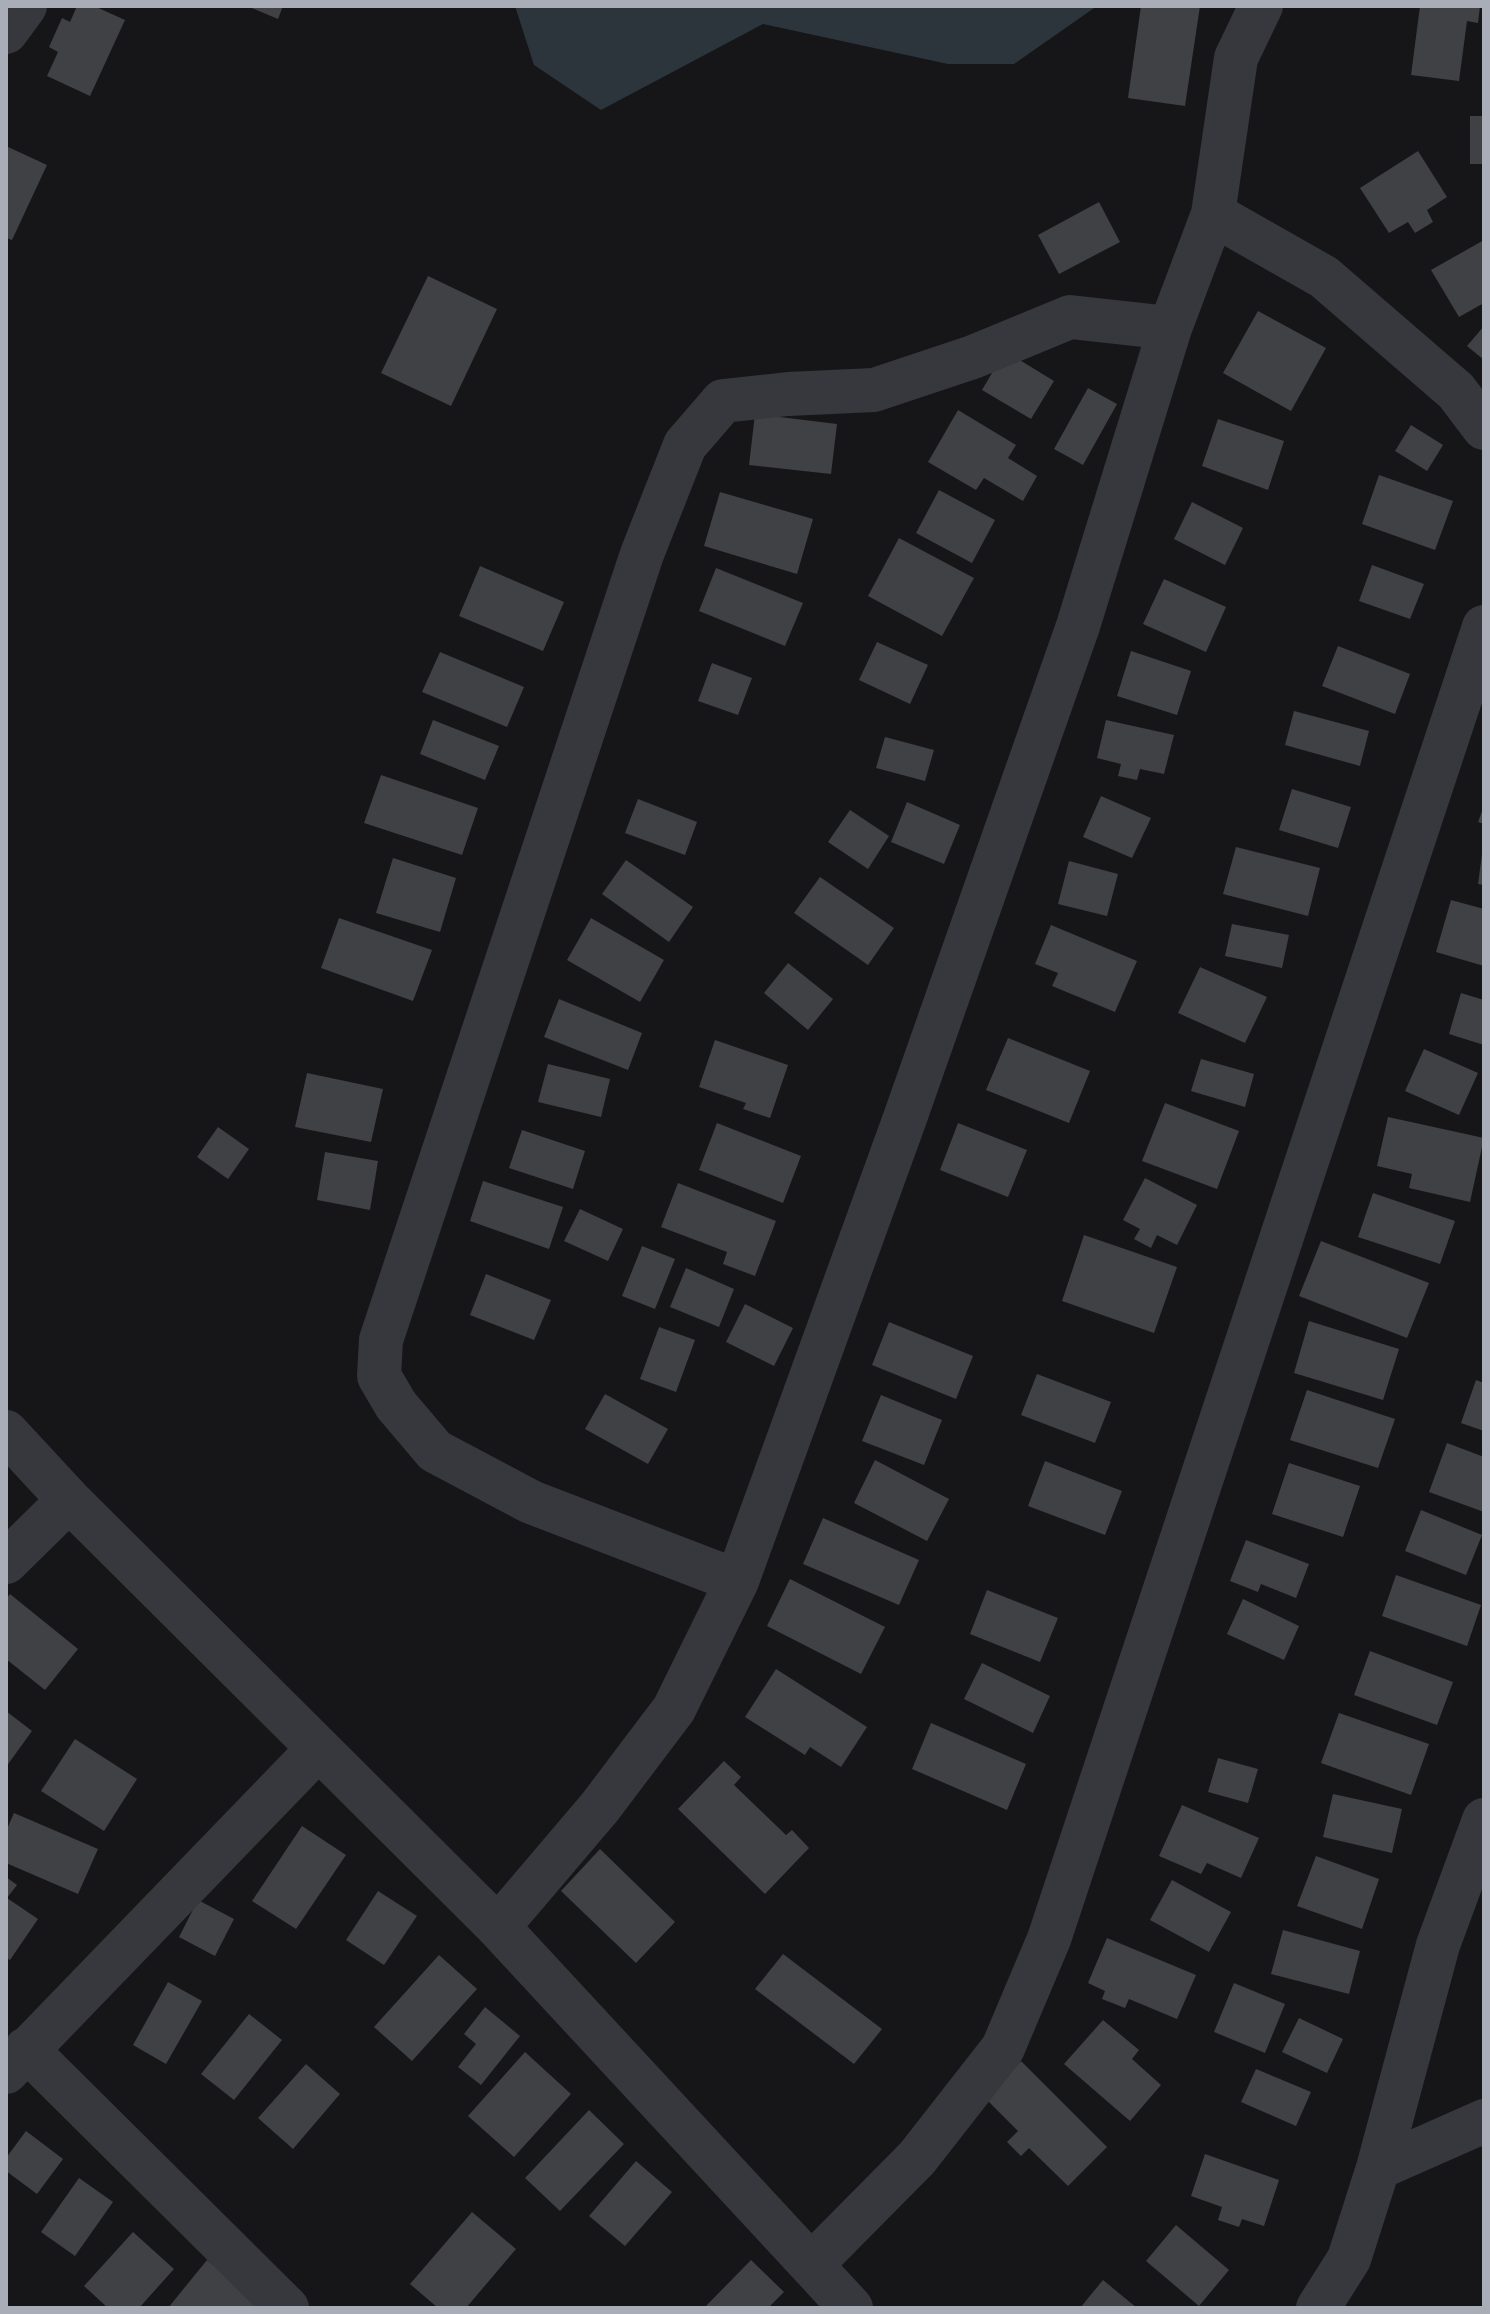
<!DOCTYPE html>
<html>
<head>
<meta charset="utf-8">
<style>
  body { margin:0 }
  #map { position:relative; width:1490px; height:2314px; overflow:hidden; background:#161618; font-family:"Fira Sans Condensed",sans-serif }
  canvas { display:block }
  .frame { position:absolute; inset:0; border:8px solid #a8adb8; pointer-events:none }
</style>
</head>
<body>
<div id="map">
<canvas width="1490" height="2314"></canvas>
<div class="frame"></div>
</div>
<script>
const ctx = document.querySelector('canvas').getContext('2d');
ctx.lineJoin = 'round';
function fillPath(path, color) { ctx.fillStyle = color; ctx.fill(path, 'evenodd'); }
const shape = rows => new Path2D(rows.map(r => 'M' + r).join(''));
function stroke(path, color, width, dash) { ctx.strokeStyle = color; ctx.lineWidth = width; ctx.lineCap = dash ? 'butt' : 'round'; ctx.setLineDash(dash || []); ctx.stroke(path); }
const water = shape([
  [515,6,1097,6,1014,64,948,64,763,24,601,110,534,65]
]);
const building = shape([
  [77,6,94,6,125,20,90,96,47,76,58,52,49,47,62,18,70,22],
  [247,6,283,6,278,19],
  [1141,6,1200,6,1185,106,1128,98],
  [1420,6,1480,6,1478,23,1467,21,1459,81,1411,75],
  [1470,116,1484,116,1484,164,1470,164],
  [6,146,47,165,12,240,6,238],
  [1418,151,1447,197,1427,210,1433,222,1415,233,1408,222,1389,233,1360,188],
  [1099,202,1120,242,1059,274,1038,235],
  [1484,240,1484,303,1459,317,1431,270],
  [428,276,497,309,451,406,381,373],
  [1258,311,1326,348,1291,411,1223,373],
  [1484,326,1484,360,1467,346],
  [1005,351,1054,381,1031,419,982,390],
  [1088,388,1117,404,1083,465,1054,449],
  [958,410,1016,445,1008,458,1037,476,1023,501,984,478,976,490,928,462],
  [755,414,837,424,831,474,749,465],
  [1218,419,1284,441,1268,490,1202,466],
  [1411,425,1443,445,1427,471,1395,451],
  [1379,475,1453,501,1435,550,1362,524],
  [939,490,995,520,972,563,916,533],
  [720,492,813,519,797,574,704,546],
  [1192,502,1243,528,1225,565,1174,539],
  [899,538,974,578,942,636,868,596],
  [1372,565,1424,584,1410,619,1359,601],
  [480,566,564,602,543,651,459,616],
  [716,568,803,603,785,646,699,611],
  [1164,579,1226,607,1206,652,1143,624],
  [877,642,928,665,910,704,859,680],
  [1338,646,1410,674,1395,714,1322,686],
  [1131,651,1191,671,1177,715,1117,696],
  [440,652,524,687,507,727,422,692],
  [712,663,752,678,738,715,698,701],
  [1294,711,1369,731,1360,766,1285,745],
  [433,720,499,746,485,780,420,754],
  [1106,720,1174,735,1164,774,1140,769,1137,780,1118,776,1121,764,1097,758],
  [885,737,934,750,925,781,876,768],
  [381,775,478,808,462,855,364,823],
  [1292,789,1351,807,1338,848,1279,830],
  [1101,796,1151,818,1132,858,1083,837],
  [638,799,697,822,685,855,625,833],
  [907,802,960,825,944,864,891,842],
  [1484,806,1484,824,1478,822],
  [850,810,889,836,868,869,828,842],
  [1236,847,1320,868,1308,916,1223,894],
  [1482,854,1484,854,1484,885,1478,884],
  [393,858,456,878,440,932,376,913],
  [626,860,693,907,669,942,602,894],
  [1069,861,1118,874,1107,916,1058,904],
  [820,877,894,928,868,965,794,913],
  [1451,900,1484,909,1484,966,1436,952],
  [339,918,432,950,413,1001,321,968],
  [591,918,664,960,640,1002,567,960],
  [1232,924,1289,935,1282,968,1225,956],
  [1051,925,1137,961,1115,1012,1052,986,1058,973,1035,964],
  [788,963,833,999,808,1030,764,993],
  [1200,967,1267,997,1245,1043,1178,1013],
  [1461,993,1484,1000,1484,1045,1449,1034],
  [559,999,642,1033,628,1070,544,1037],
  [1008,1038,1090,1071,1069,1123,986,1090],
  [715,1040,788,1065,770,1118,743,1109,746,1103,699,1087],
  [1424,1049,1478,1073,1459,1115,1405,1091],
  [1201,1059,1254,1074,1245,1107,1191,1091],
  [548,1064,610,1079,601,1117,538,1102],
  [307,1073,383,1089,371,1142,295,1127],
  [1165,1103,1239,1131,1217,1189,1142,1161],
  [1388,1117,1484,1138,1470,1202,1409,1188,1412,1174,1377,1166],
  [717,1123,801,1156,783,1203,699,1170],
  [958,1123,1027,1150,1008,1197,940,1170],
  [218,1127,249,1149,228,1179,197,1157],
  [522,1130,585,1151,573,1189,509,1168],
  [325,1152,378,1161,370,1210,317,1200],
  [1145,1178,1197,1205,1177,1245,1157,1235,1151,1248,1134,1239,1140,1229,1123,1220],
  [483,1181,563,1207,549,1249,470,1221],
  [678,1183,776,1221,755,1276,723,1264,727,1252,661,1227],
  [1373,1193,1455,1221,1440,1264,1358,1237],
  [580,1209,623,1229,608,1261,564,1241],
  [1084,1235,1177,1267,1154,1333,1062,1301],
  [1321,1241,1429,1283,1407,1338,1299,1296],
  [642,1246,675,1259,655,1309,622,1296],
  [686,1268,734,1289,719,1327,670,1307],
  [486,1274,551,1300,534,1340,470,1315],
  [745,1304,793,1328,774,1366,726,1342],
  [1309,1321,1399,1349,1383,1400,1294,1373],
  [889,1322,973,1356,956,1399,872,1365],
  [659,1327,695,1340,676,1392,640,1379],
  [1037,1374,1111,1402,1095,1443,1021,1415],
  [1476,1380,1484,1383,1484,1431,1461,1423],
  [1307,1390,1395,1419,1378,1468,1290,1440],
  [605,1394,668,1429,648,1464,585,1429],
  [881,1395,942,1420,924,1465,862,1441],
  [1447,1443,1484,1457,1484,1512,1429,1492],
  [875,1460,949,1499,927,1541,854,1503],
  [1045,1461,1122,1491,1105,1535,1028,1506],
  [1289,1463,1360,1486,1343,1537,1272,1514],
  [1421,1510,1482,1535,1466,1575,1405,1551],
  [823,1518,919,1560,899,1605,803,1564],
  [1246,1540,1309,1564,1296,1598,1261,1584,1258,1592,1230,1581],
  [1396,1575,1481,1605,1467,1646,1382,1616],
  [790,1579,885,1627,861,1674,767,1626],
  [987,1590,1058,1618,1040,1662,970,1634],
  [10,1594,78,1649,45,1690,6,1659,6,1599],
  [1243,1599,1299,1626,1284,1660,1227,1634],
  [1370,1651,1453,1682,1437,1725,1354,1695],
  [982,1663,1050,1696,1033,1733,964,1699],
  [776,1669,867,1727,841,1767,810,1747,805,1755,745,1717],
  [6,1711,32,1731,6,1767],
  [1339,1713,1429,1744,1411,1795,1321,1763],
  [931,1723,1026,1764,1007,1810,912,1769],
  [75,1739,137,1779,104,1831,41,1791],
  [1218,1758,1258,1769,1248,1803,1208,1792],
  [724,1761,741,1777,734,1785,786,1835,792,1830,809,1848,765,1894,678,1809],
  [1333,1794,1402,1809,1392,1853,1323,1837],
  [1182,1805,1259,1838,1241,1878,1207,1863,1201,1874,1159,1856],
  [14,1813,98,1849,78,1894,6,1863,6,1831],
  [302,1826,346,1855,296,1929,252,1901],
  [600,1849,675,1922,636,1963,561,1891],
  [1316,1856,1379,1879,1362,1929,1297,1906],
  [6,1877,17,1885,7,1898,38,1919,10,1960,6,1958],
  [1172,1880,1231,1912,1209,1952,1150,1920],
  [378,1891,417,1916,384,1965,346,1940],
  [198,1900,234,1919,215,1956,179,1937],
  [1283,1930,1360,1951,1349,1994,1271,1974],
  [1107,1938,1196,1975,1177,2019,1129,1999,1125,2008,1102,1999,1105,1991,1088,1983],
  [783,1954,882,2029,854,2064,755,1989],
  [439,1955,477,1989,412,2061,374,2027],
  [168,1982,202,2001,166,2064,133,2045],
  [1234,1983,1285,2004,1265,2053,1214,2032],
  [485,2007,520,2036,481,2085,458,2067,476,2044,464,2034],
  [249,2014,282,2040,234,2100,201,2074],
  [1299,2018,1343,2039,1327,2073,1282,2052],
  [1103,2020,1139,2050,1132,2059,1161,2085,1130,2121,1064,2064],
  [525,2052,571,2094,514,2157,468,2116],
  [1021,2061,1107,2147,1068,2186,1029,2148,1021,2156,1007,2142,1018,2131,985,2098],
  [306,2064,340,2094,293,2149,258,2118],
  [1256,2069,1311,2092,1296,2126,1241,2102],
  [589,2110,624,2144,560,2211,525,2178],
  [26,2131,63,2159,37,2194,6,2171,6,2158],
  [1205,2154,1279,2180,1264,2226,1242,2219,1239,2227,1218,2220,1222,2207,1191,2196],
  [636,2161,672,2192,625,2246,589,2216],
  [79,2178,113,2202,75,2256,41,2232],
  [472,2212,516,2249,466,2308,438,2308,410,2284],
  [1176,2225,1229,2270,1199,2306,1146,2261],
  [133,2232,174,2269,139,2308,108,2308,84,2286],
  [207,2260,267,2308,168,2308],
  [751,2260,784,2292,768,2308,704,2308],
  [1103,2280,1137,2308,1080,2308]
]);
const minor = shape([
  [1261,6,1236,58,1213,214,1324,277,1456,391,1484,428],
  [6,32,25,6],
  [6,1432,69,1500,498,1927,851,2308],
  [6,1562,69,1500],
  [737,1581,531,1502,435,1451,396,1405,379,1376,381,1340,642,554,685,445,723,401,788,394,874,390,973,357,1070,317,1170,328],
  [498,1927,600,1807,674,1709,737,1581,905,1118,1078,626,1170,328,1213,214],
  [26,2049,287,2308],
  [6,2072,318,1749],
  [1378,2168,1484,2121],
  [812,2264,917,2158,1003,2048,1049,1939,1484,627],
  [1318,2308,1349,2259,1378,2168,1438,1945,1484,1820]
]);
fillPath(water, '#2c353c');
fillPath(building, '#404145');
stroke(minor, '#37383d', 44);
</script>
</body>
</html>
